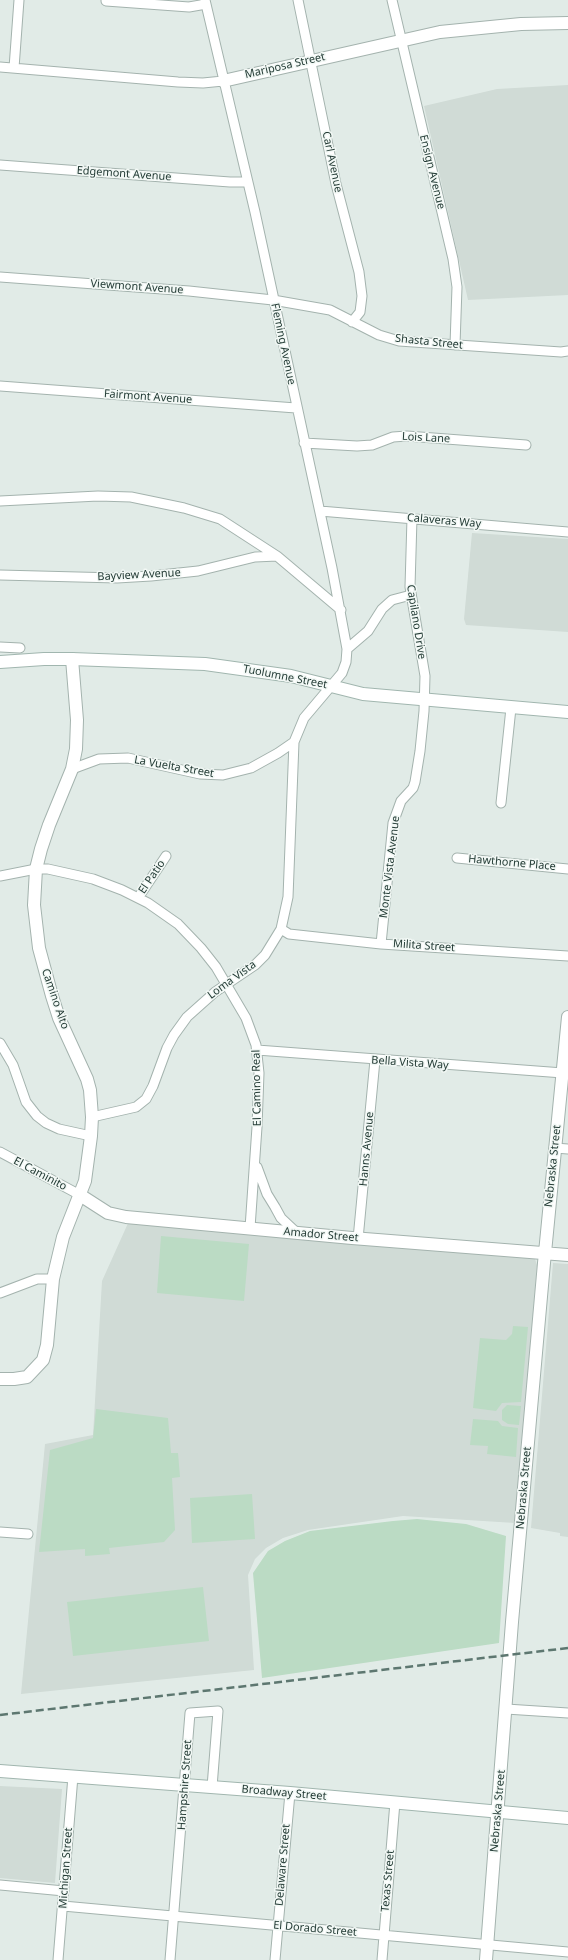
<!DOCTYPE html>
<html>
<head>
<meta charset="utf-8">
<style>
  body { margin:0 }
  canvas { display:block; background:#e1ebe7 }
</style>
</head>
<body>
<canvas width="568" height="1960"></canvas>
<script>
const ctx = document.querySelector('canvas').getContext('2d');
ctx.lineJoin = 'round';
function fillPath(path, color) { ctx.fillStyle = color; ctx.fill(path, 'evenodd'); }
const shape = rows => new Path2D(rows.map(r => 'M' + r).join(''));
function stroke(path, color, width, dash) { ctx.strokeStyle = color; ctx.lineWidth = width; ctx.lineCap = dash ? 'butt' : 'round'; ctx.setLineDash(dash || []); ctx.stroke(path); }
function drawText(font, color, halo, rows, align = 'center') {
  ctx.font = font + ' "Noto Sans",sans-serif'; ctx.lineWidth = 3; ctx.setLineDash([]); ctx.textBaseline = 'middle'; ctx.strokeStyle = halo; ctx.fillStyle = color; for (const [text, x, y, turn = 0] of rows) {
    ctx.save(); ctx.translate(x, y); ctx.rotate((+turn || 0) * Math.PI / 180); ctx.textAlign = isNaN(turn) ? turn : align; if (halo) ctx.strokeText(text, 0, 0); ctx.fillText(text, 0, 0); ctx.restore();
  }
}
const built = shape([
  [568,85,568,295,468,300,424,106,497,89],
  [472,533,568,539,568,632,466,625,464,619],
  [129,1221,535,1259,537,1265,535,1290,515,1523,403,1516,308,1530,283,1538,266,1548,255,1559,248,1575,254,1670,21,1694,45,1444,93,1435,102,1281],
  [553,1263,568,1264,568,1537,560,1536,560,1533,531,1528],
  [0,1786,62,1789,55,1883,0,1878]
]);
const green = shape([
  [161,1236,249,1244,244,1301,157,1293],
  [513,1326,528,1327,521,1402,502,1403,496,1411,473,1408,480,1338,506,1340,512,1334],
  [507,1405,521,1406,519,1425,508,1424,502,1420,502,1410],
  [96,1409,168,1418,171,1453,178,1453,180,1477,172,1478,175,1530,164,1542,109,1548,110,1554,85,1556,85,1549,39,1552,50,1450,93,1438],
  [473,1419,498,1421,502,1426,518,1428,516,1457,487,1454,488,1446,470,1445],
  [252,1494,255,1539,192,1543,190,1498],
  [417,1519,466,1524,506,1536,499,1643,262,1678,253,1573,268,1551,285,1541,310,1531,393,1521],
  [203,1587,209,1641,73,1656,67,1602]
]);
const minor = shape([
  [298,0,336,184,359,272,362,296,360,312,352,322],
  [392,0,453,259,457,287,455,345],
  [106,1,189,7,206,4],
  [0,67,178,82,203,83,223,81],
  [14,68,19,0],
  [0,165,230,182,247,182],
  [0,277,189,291,273,300,330,310,379,335,399,341,561,352,568,351],
  [0,386,296,408],
  [304,443,357,446,372,445,393,437,407,436,526,445],
  [0,501,98,496,131,497,184,508,220,519,277,556,341,610],
  [320,511,568,532],
  [0,575,117,578,151,576,198,571,255,557,277,556],
  [0,647,20,648],
  [347,649,368,631,382,609,392,600,411,595],
  [72,769,99,759,128,758,200,774,223,775,251,768,278,753,294,742],
  [501,803,511,708],
  [457,858,568,869],
  [0,876,36,869,48,869,93,879,122,890,148,903,178,924,201,948,216,967,246,1018,256,1045,259,1073,257,1127,250,1228],
  [138,898,166,856],
  [281,929,289,934,381,944,568,956],
  [381,944,393,823,401,801,413,788,415,782,420,751,424,711,425,676,410,587,412,518],
  [0,1043,13,1065,26,1102,37,1116,46,1123,59,1129,91,1136],
  [257,1050,563,1073],
  [92,1117,136,1107,146,1099,153,1086,167,1048,174,1035,187,1017,215,992,255,965,265,955,281,929,288,897,294,742,304,718,342,673,346,662,347,649,332,568,255,212,205,0],
  [555,1148,568,1149],
  [0,1152,80,1195],
  [257,1167,267,1194,275,1207,281,1218,297,1233],
  [358,1239,375,1060],
  [0,1293,37,1279,53,1279],
  [0,1532,28,1534],
  [506,1709,568,1713],
  [0,1885,64,1891],
  [63,1906,568,1952],
  [58,1960,73,1776],
  [170,1960,190,1713,218,1711,212,1787],
  [275,1960,290,1793],
  [382,1960,395,1802]
]);
const tertiary = shape([
  [223,81,440,32,521,24,568,23],
  [80,1195,108,1213,126,1217,352,1238,568,1255],
  [0,1379,14,1379,27,1377,43,1360,47,1345,53,1279,63,1237,85,1181,91,1136,92,1117,90,1090,87,1079,59,1018,52,996,39,948,34,905,36,869,41,849,49,825,72,769,76,749,77,720,72,659],
  [486,1960,512,1622,544,1263,568,1017]
]);
const secondary = shape([
  [0,662,44,659,72,659,205,664,291,676,363,694,568,712],
  [0,1771,290,1793,568,1818]
]);
const rail = shape([
  [0,1715,568,1648]
]);
const streetNames = [
  ["Mariposa Street",285,66,-13],
  ["Carl Avenue",332,162,78],
  ["Ensign Avenue",432,172,76],
  ["Edgemont Avenue",124,174,4],
  ["Viewmont Avenue",137,287,4],
  ["Shasta Street",429,342,6],
  ["Fleming Avenue",283,344,78],
  ["Fairmont Avenue",148,397,4],
  ["Lois Lane",426,438,3],
  ["Calaveras Way",444,521,5],
  ["Bayview Avenue",139,575,-3],
  ["Capilano Drive",416,622,81],
  ["Tuolumne Street",285,677,11],
  ["La Vuelta Street",174,767,10],
  ["Hawthorne Place",512,863,5],
  ["Monte Vista Avenue",390,867,-83],
  ["El Patio",152,877,-56],
  ["Milita Street",424,946,4],
  ["Loma Vista",232,980,-36],
  ["Camino Alto",55,999,71],
  ["Bella Vista Way",410,1063,4],
  ["El Camino Real",257,1088,-91],
  ["Hanns Avenue",367,1149,-85],
  ["Nebraska Street",553,1166,-84],
  ["El Caminito",40,1174,28],
  ["Amador Street",321,1235,5],
  ["Nebraska Street",524,1488,-85],
  ["Hampshire Street",185,1785,-86],
  ["Broadway Street",284,1793,5],
  ["Nebraska Street",498,1811,-85],
  ["Delaware Street",283,1865,-85],
  ["Michigan Street",66,1868,-86],
  ["Texas Street",388,1881,-85],
  ["El Dorado Street",315,1929,5]
];
fillPath(built, '#d0dbd6');
fillPath(green, '#bbdbc4');
stroke(minor, '#a4b3ae', 11);
stroke(tertiary, '#a4b3ae', 14);
stroke(secondary, '#a1b6af', 14);
stroke(minor, '#fff', 9);
stroke(tertiary, '#fff', 12);
stroke(secondary, '#fff', 12);
stroke(rail, '#5d7770', 2.5, [8, 4]);
drawText('11px', '#233b35', '#f2f8f5', streetNames);
</script>
</body>
</html>
